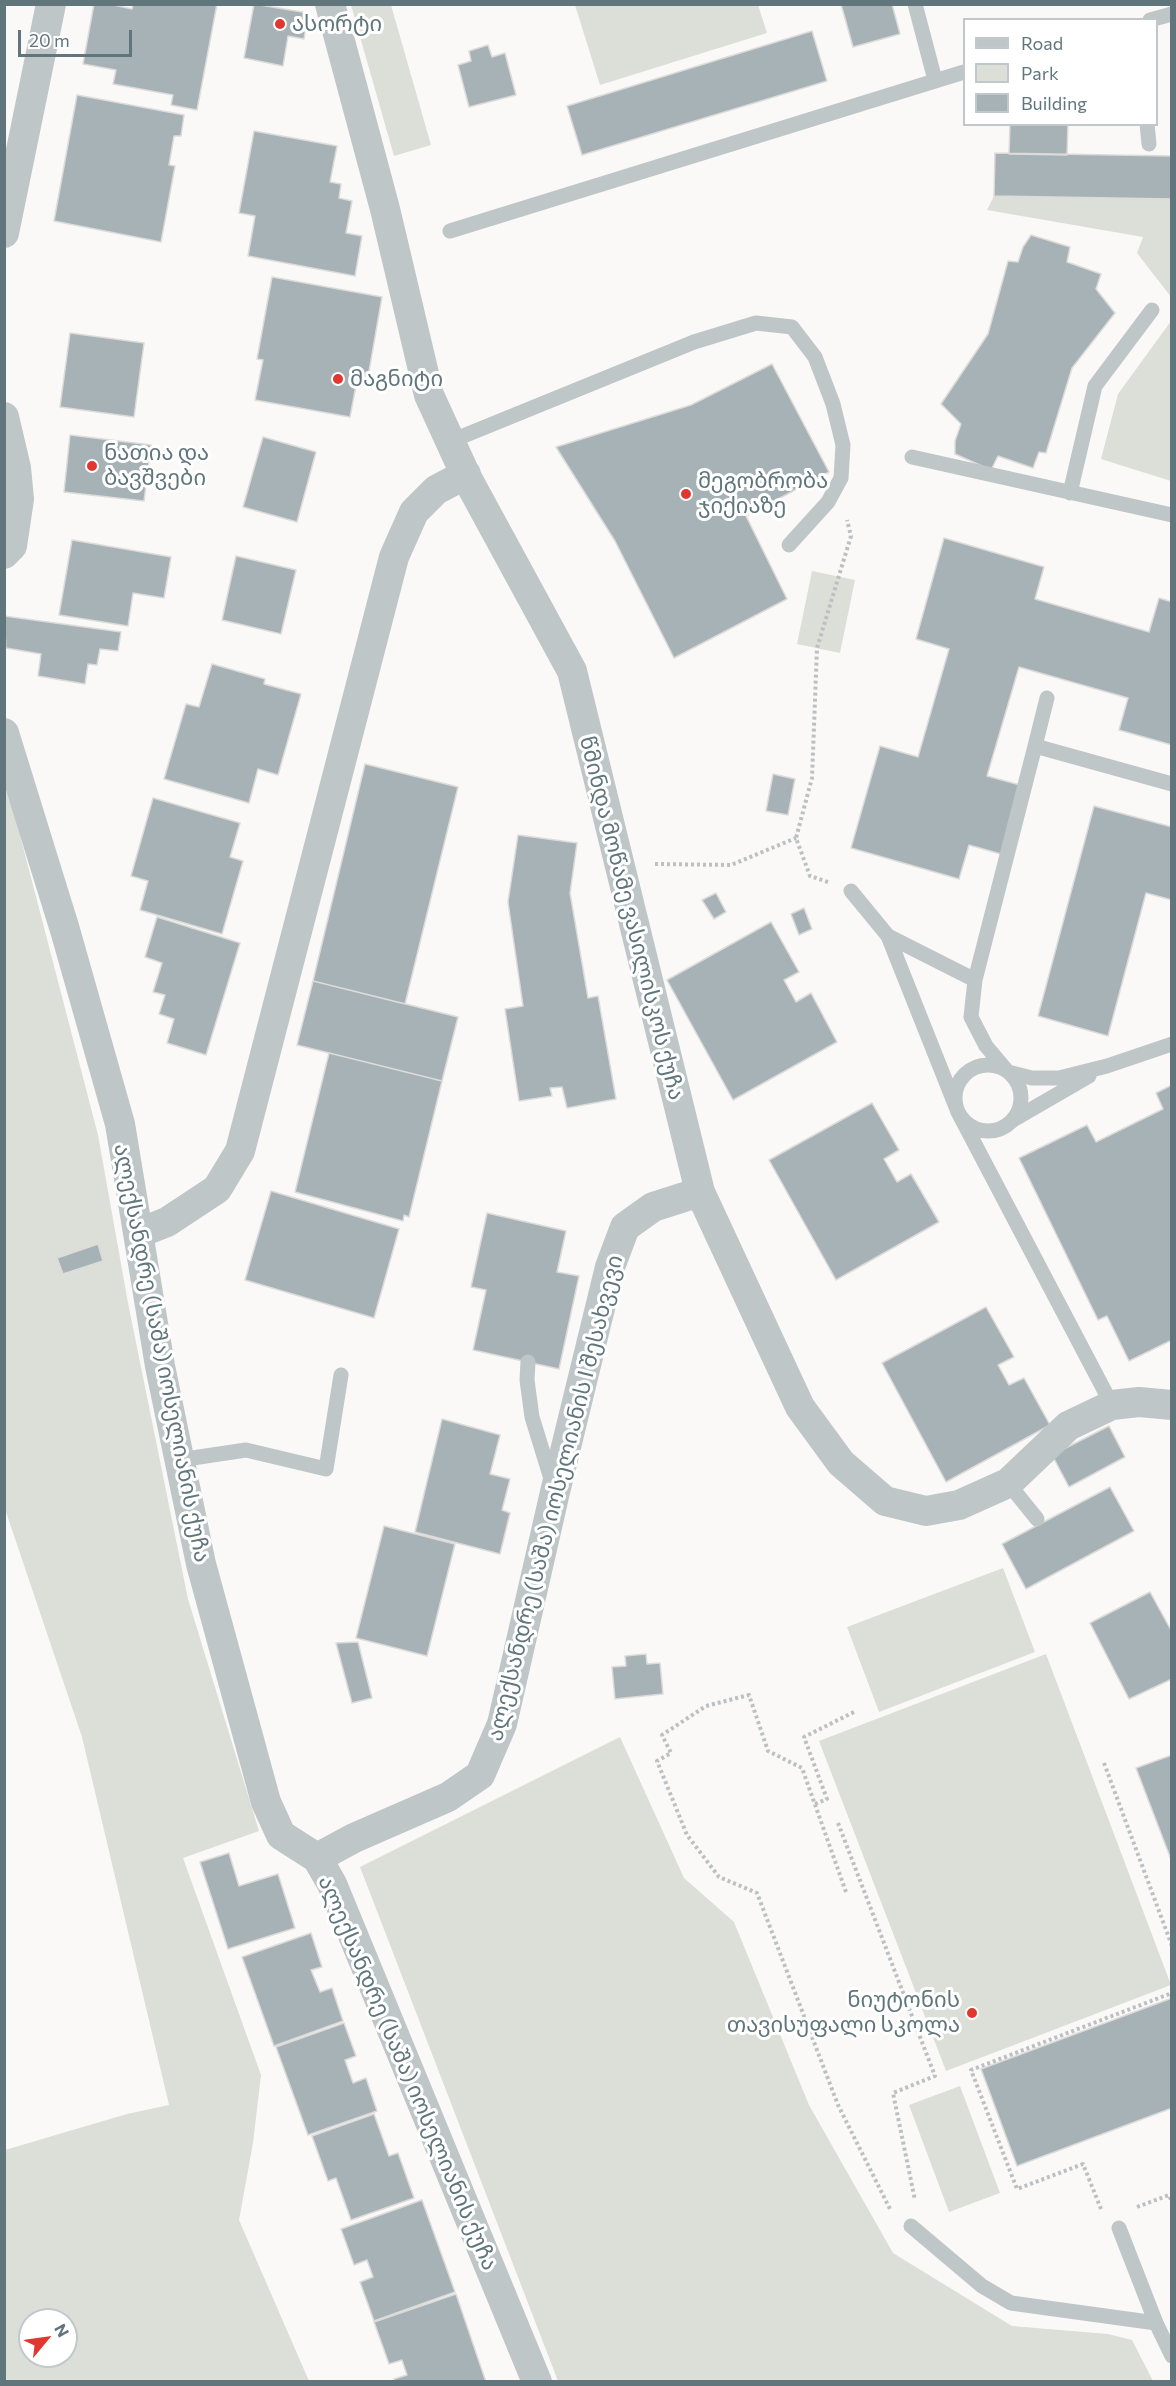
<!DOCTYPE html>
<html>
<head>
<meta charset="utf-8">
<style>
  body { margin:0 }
  #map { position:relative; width:1176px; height:2386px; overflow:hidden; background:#faf9f8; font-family:Commissioner,sans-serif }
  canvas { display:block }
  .frame { position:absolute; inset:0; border:6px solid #61767c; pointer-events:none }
  .legend { position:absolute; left:963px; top:18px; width:195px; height:108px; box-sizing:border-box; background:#fff; border:2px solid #c0c8cb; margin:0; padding:8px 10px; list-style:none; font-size:18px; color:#61767c }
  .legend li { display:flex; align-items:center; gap:12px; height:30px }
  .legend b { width:30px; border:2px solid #c0c8cb }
  .north { position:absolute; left:18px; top:2308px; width:60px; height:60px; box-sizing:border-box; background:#fff; border:2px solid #c0c8cb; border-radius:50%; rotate:61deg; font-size:16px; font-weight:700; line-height:24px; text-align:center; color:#61767c }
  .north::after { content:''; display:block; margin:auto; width:21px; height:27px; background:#e03831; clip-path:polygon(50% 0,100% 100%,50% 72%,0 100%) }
  .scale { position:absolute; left:18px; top:30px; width:114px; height:27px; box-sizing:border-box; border:3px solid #61767c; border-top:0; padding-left:8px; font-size:18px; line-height:21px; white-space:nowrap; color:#61767c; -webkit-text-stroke:4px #fff; paint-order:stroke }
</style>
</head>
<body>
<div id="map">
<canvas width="1176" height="2386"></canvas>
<div class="frame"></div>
<ul class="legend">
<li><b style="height:8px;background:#bfc6c8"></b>Road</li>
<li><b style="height:16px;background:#dbdfd7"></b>Park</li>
<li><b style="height:16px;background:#a6b2b5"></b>Building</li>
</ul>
<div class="north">N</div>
<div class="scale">20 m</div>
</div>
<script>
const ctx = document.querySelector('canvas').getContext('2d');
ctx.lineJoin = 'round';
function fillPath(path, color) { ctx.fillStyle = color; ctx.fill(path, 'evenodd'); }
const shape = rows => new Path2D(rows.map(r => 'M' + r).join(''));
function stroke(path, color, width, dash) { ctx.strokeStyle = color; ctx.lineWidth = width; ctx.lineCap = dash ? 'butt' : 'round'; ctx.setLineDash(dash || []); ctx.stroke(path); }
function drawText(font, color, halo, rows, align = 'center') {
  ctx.font = font + ' Commissioner,"Noto Sans Georgian",sans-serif'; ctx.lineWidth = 6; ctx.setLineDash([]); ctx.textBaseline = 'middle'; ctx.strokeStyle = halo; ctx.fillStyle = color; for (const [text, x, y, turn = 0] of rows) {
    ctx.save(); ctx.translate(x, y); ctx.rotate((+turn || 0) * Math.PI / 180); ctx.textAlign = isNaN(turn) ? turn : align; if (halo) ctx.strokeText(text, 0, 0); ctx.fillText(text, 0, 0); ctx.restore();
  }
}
const green = shape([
  [351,5,391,5,431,145,394,156],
  [575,5,758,5,767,33,600,85],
  [994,196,1171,199,1171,297,1137,253,1143,237,987,210],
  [1171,321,1171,481,1101,459,1118,394],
  [812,571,855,580,840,653,797,644],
  [4,785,15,816,98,1135,128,1303,188,1599,259,1831,183,1858,261,2075,253,2143,239,2220,309,2381,5,2381,5,2150,127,2114,169,2105,82,1737,5,1509],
  [30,2320,66,2320,66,2356,30,2356],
  [1003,1568,1035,1652,879,1712,847,1627],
  [1046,1654,1171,1985,946,2071,819,1741],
  [620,1737,684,1878,734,1922,809,2105,893,2253,1012,2326,1108,2334,1132,2340,1153,2381,558,2381,360,1867],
  [960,2086,1000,2193,949,2212,909,2105]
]);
const building = shape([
  [94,4,109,4,132,9,133,4,217,4,197,110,171,105,173,95,113,84,116,70,83,64,94,4],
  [254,4,308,13,304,39,288,36,283,66,244,58,254,4],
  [841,4,892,4,900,34,853,47,841,4],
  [812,31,827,81,582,155,567,106,812,31],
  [488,45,492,57,505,53,516,95,469,107,458,65,471,61,469,51,488,45],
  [77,95,184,115,181,136,174,136,169,165,175,166,161,242,54,221,77,95],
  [1010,124,1068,124,1067,155,1009,154,1010,124],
  [254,131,337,146,330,182,341,184,339,198,352,201,346,233,362,236,355,276,248,256,255,216,239,213,254,131],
  [995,153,1172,156,1172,199,994,196,995,153],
  [1031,235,1070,247,1067,262,1101,274,1096,289,1115,313,1072,368,1046,453,1039,452,1033,468,998,456,991,470,955,454,955,441,961,424,941,404,988,334,1008,261,1018,262,1023,247,1031,235],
  [272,277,382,297,368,377,358,375,350,417,255,400,263,360,257,359,272,277],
  [70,333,144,343,134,417,60,407,70,333],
  [772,364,829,472,746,516,787,599,674,658,615,541,556,447,691,405,772,364],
  [70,435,151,445,144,501,64,492,70,435],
  [263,437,316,452,297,522,243,507,263,437],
  [944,538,1044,567,1035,599,1149,632,1159,598,1172,602,1172,745,1119,730,1128,698,1019,667,987,776,1020,785,1001,854,969,845,959,879,851,848,880,746,918,757,949,649,916,639,944,538],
  [72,540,171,557,164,598,133,593,128,626,59,615,72,540],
  [236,556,296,570,281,634,222,620,236,556],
  [4,616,121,632,118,651,100,649,97,665,88,664,85,684,38,676,41,654,6,648,4,616],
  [212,664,265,679,264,684,301,694,278,775,258,769,249,803,164,779,186,704,199,707,212,664],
  [365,764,458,787,405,1004,313,981,365,764],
  [773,774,795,779,788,815,766,811,773,774],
  [153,798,240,823,230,857,243,861,222,934,140,910,148,881,131,876,153,798],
  [1094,806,1172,827,1172,900,1146,893,1108,1036,1038,1016,1094,806],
  [518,835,577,843,570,893,588,998,598,996,616,1099,567,1108,562,1087,550,1088,552,1096,519,1101,505,1009,523,1006,508,902,518,835],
  [716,893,726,912,714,919,702,900,716,893],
  [804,908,812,929,799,935,791,914,804,908],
  [157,917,240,943,206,1055,167,1043,174,1019,159,1014,165,995,153,992,162,963,145,957,157,917],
  [771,922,799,972,784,980,796,1002,811,993,837,1042,733,1100,667,980,771,922],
  [313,981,458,1017,442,1081,297,1045,313,981],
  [329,1053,442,1081,409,1217,404,1215,403,1221,295,1192,329,1053],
  [1172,1085,1172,1340,1129,1361,1107,1316,1098,1320,1019,1158,1087,1125,1096,1142,1163,1109,1156,1093,1172,1085],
  [872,1103,899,1150,884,1159,897,1182,911,1174,939,1222,836,1280,769,1160,872,1103],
  [271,1191,399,1229,374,1318,245,1280,271,1191],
  [487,1213,566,1231,557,1272,579,1276,559,1369,473,1350,486,1290,471,1287,487,1213],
  [98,1244,103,1261,63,1274,57,1258,98,1244],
  [986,1307,1014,1357,998,1365,1009,1385,1024,1378,1050,1425,946,1482,882,1363,986,1307],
  [442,1419,500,1435,490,1474,510,1479,502,1510,510,1513,500,1554,415,1532,442,1419],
  [1109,1426,1125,1457,1069,1487,1052,1455,1109,1426],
  [1110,1487,1134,1531,1026,1589,1002,1544,1110,1487],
  [384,1526,455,1544,427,1656,356,1638,384,1526],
  [1150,1592,1172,1632,1172,1679,1129,1699,1090,1623,1150,1592],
  [358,1642,372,1698,352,1703,336,1643,358,1642],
  [646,1654,647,1664,660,1663,663,1694,615,1699,612,1667,626,1666,625,1656,646,1654],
  [1172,1755,1172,1862,1136,1768,1172,1755],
  [229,1853,239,1886,278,1874,295,1928,228,1949,200,1862,229,1853],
  [311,1933,322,1967,311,1970,320,1992,332,1988,343,2021,274,2046,242,1957,311,1933],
  [1172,1998,1172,2108,1017,2166,981,2069,1172,1998],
  [344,2023,356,2056,345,2060,353,2083,366,2078,377,2111,308,2135,276,2047,344,2023],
  [374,2114,389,2156,398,2153,414,2198,351,2220,336,2178,328,2181,312,2136,374,2114],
  [422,2200,455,2292,374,2321,360,2282,373,2277,367,2260,354,2265,341,2229,422,2200],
  [456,2294,486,2382,395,2382,394,2379,407,2375,402,2360,389,2364,374,2322,456,2294]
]);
const path = shape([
  [655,864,731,865,796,838],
  [828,882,810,876,796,838,812,778,817,648,851,536,847,520],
  [1104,1763,1172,1946],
  [815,1804,827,1799,804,1737,856,1711],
  [838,1823,935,2076,893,2093,915,2200],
  [846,1892,802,1768,768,1751,749,1695,706,1706,662,1735,671,1753,657,1761,687,1835,719,1877,757,1893,838,2105,890,2209],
  [1137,2207,1169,2195,1172,2202],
  [1101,2209,1083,2164,1017,2189,971,2070,1172,1993]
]);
const service = shape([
  [915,4,935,80],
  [1150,20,1172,14],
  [1147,124,1149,144],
  [450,231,964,72],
  [451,441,694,342,756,323,792,327,815,357,833,404,843,445,841,478,828,502,789,545],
  [912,457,1172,515],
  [1070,493,1095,386,1152,310],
  [1035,746,1047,698],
  [1172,784,1035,746,975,980,971,1017,986,1046,1008,1072,1032,1078,1059,1078,1107,1066,1172,1044],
  [851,891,888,936,975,980],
  [888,936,958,1112,1112,1405],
  '955 1098a33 33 0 1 1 66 0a33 33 0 1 1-66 0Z',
  [1013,1120,1089,1076],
  [528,1362,527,1380,532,1417,552,1482],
  [179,1460,246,1450,326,1469,341,1375],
  [1008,1483,1037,1519],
  [911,2226,982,2286,1011,2303,1156,2323],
  [1119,2228,1156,2323,1172,2356]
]);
const minor = shape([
  [330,4,385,209,429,395,467,478,572,671,700,1192,800,1407,841,1463,885,1501,926,1511,959,1505,1008,1483,1068,1426,1112,1405,1139,1402,1172,1405],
  [4,233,51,4],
  [4,417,16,468,19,499,12,546,4,554],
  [4,733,65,930,120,1124,160,1366,201,1564,266,1802,281,1835,317,1858,332,1884,537,2382],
  [139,1233,167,1222,217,1189,240,1151,394,557,414,512,436,490,466,474],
  [317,1858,354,1838,448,1797,480,1775,502,1724,555,1492,610,1267,625,1227,653,1207,700,1192]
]);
const markers = [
  [280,24,6,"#e03831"],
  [338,379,6,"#e03831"],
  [92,466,6,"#e03831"],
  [686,494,6,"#e03831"],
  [972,2013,6,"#e03831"]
];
const poiNames = [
  ["ასორტი",292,24],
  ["მაგნიტი",350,379],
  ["ნათია და",104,453],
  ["ბავშვები",104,478],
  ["მეგობრობა",698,481],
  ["ჯიქიაზე",698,506],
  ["ნიუტონის",960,2000,"right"],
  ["თავისუფალი სკოლა",960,2025,"right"]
];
const streetNames = [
  ["წმინდა მოწამე ვასილისკოს ქუჩა",632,918,76],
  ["ალექსანდრე (საშა) იოსელიანის ქუჩა",162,1353,79],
  ["ალექსანდრე (საშა) იოსელიანის I შესახვევი",555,1498,-76],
  ["ალექსანდრე (საშა) იოსელიანის ქუჩა",408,2073,67]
];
fillPath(green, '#dbdfd7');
fillPath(building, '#a6b2b5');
stroke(building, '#dcdbda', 1.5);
stroke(path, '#bcc0c2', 4, [3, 3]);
stroke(service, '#bfc6c8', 15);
stroke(minor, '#bfc6c8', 30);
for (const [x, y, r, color] of markers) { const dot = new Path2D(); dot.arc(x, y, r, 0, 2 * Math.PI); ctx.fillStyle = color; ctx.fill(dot); stroke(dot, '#fff', 2); }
drawText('22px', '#61767c', '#fff', poiNames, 'left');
drawText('22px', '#61767c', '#fff', streetNames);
</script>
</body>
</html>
